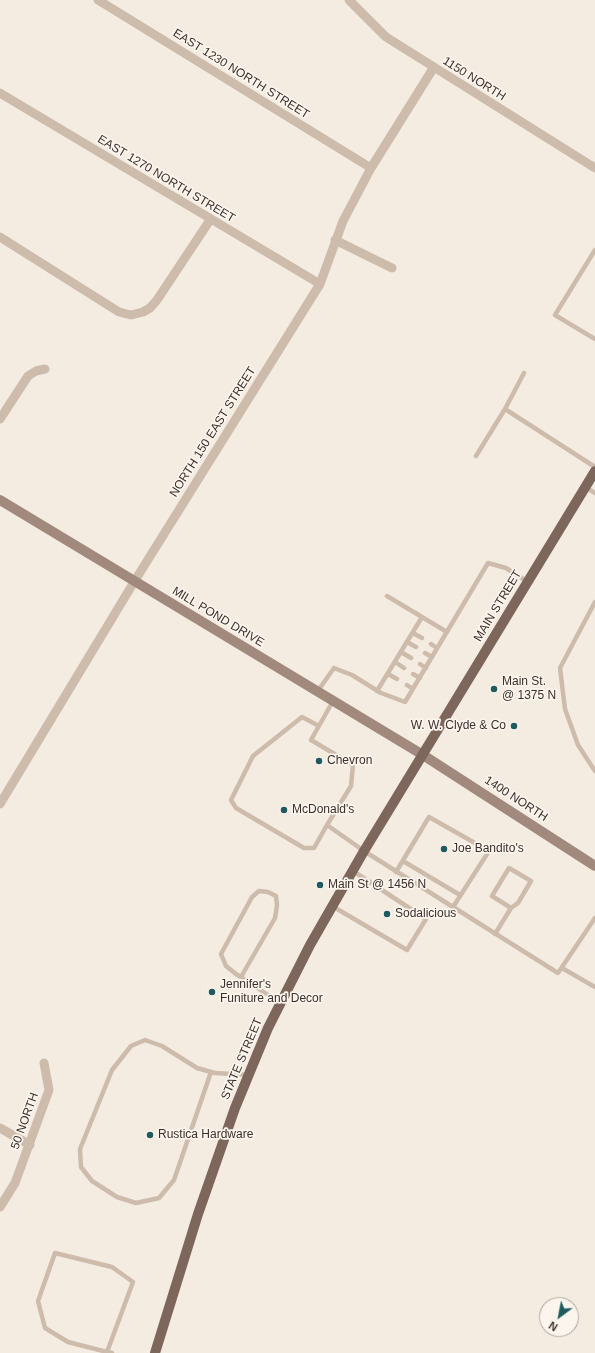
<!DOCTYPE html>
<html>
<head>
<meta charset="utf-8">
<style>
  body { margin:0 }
  #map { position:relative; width:595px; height:1353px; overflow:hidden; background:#f4ebe1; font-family:Arial,sans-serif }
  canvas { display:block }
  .north { position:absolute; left:539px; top:1297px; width:40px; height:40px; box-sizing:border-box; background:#fbf5ee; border:1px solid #aea6a0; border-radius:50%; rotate:212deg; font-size:11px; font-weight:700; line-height:16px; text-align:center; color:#3b302b }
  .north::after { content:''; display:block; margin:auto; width:14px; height:18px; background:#1f5a5e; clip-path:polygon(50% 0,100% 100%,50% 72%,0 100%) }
</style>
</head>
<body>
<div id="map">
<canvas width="595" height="1353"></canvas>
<div class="north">N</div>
</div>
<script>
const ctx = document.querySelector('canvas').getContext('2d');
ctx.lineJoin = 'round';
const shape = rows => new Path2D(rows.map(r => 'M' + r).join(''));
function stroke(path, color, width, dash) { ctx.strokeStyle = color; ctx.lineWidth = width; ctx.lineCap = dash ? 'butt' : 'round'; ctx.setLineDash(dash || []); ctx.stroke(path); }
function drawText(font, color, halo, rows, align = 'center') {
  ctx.font = font + ' Arial,sans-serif'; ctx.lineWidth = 3.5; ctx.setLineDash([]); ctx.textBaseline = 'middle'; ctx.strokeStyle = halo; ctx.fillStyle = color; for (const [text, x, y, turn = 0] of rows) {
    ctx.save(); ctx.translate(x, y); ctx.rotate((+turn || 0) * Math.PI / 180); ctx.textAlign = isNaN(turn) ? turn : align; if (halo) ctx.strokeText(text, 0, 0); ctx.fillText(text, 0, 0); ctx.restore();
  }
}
const service = shape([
  [595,250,555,315,595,339],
  [505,409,524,373],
  [476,456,505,409,595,467],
  [585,487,595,493],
  [387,596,447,632],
  [595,602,560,668,565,709,578,745,595,771],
  [413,633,422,638],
  [407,642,416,647],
  [431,644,437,648],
  [401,652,411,658],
  [425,653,432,657],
  [395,662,404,668],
  [420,664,426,668],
  [388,674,397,679],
  [413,674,420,678],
  [407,685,413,689],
  [377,691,422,617],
  [317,692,334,668,352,675,381,693,405,702,488,563,506,568,528,582],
  [333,701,311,740,353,765,351,786,327,825,364,851,558,973,595,918],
  [319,726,302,717,253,756,231,800,236,808,304,848,314,848,327,825],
  [403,861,460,895],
  [396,872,429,817,489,851,453,907],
  [332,906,407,950,426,919,353,871],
  [495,934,511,908,518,903,531,881,509,868,492,896,511,908],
  [562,968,595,987],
  [241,977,275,918,277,905,276,896,268,892,259,891,252,897,221,954,226,966,236,974,241,977,262,991,281,1004],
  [211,1072,174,1180,159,1198,136,1203,117,1197,92,1181,81,1167,80,1149,112,1070,131,1046,145,1040,162,1046,197,1068,211,1072,215,1073,249,1075],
  [107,1353,107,1352,133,1282,112,1267,55,1253,38,1301,45,1328,68,1342,107,1352,112,1353]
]);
const minor = shape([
  [98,0,371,168],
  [349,0,386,37,595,168],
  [0,93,320,284],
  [0,237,119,312,131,315,143,312,150,308,157,300,210,220],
  [335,240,392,268],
  [0,419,28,376,36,371,45,369],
  [0,804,134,582,320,284,343,221,371,168,434,67],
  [0,1128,30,1145],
  [0,1207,15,1183,49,1090,44,1063]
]);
const secondary = shape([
  [0,500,423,755,595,866]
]);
const primary = shape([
  [155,1353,198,1214,235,1108,268,1028,310,945,364,851,595,471]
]);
const markers = [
  [494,689,4,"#1f5a5e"],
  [514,726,4,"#1f5a5e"],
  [319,761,4,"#1f5a5e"],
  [284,810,4,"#1f5a5e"],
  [444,849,4,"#1f5a5e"],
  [320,885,4,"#1f5a5e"],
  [387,914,4,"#1f5a5e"],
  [212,992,4,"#1f5a5e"],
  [150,1135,4,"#1f5a5e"]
];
const streetNames = [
  ["EAST 1230 NORTH STREET",241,74,32],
  ["1150 NORTH",474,79,32],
  ["EAST 1270 NORTH STREET",166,179,31],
  ["NORTH 150 EAST STREET",213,432,-58],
  ["MAIN STREET",498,606,-59],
  ["MILL POND DRIVE",218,617,31],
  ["1400 NORTH",516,799,33],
  ["STATE STREET",242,1059,-67],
  ["50 NORTH",25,1121,-70]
];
const poiNames = [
  ["Main St.",502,682],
  ["@ 1375 N",502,696],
  ["W. W. Clyde & Co",506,726,"right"],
  ["Chevron",327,761],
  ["McDonald's",292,810],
  ["Joe Bandito's",452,849],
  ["Main St @ 1456 N",328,885],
  ["Sodalicious",395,914],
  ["Jennifer's",220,985],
  ["Funiture and Decor",220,999],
  ["Rustica Hardware",158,1135]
];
stroke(service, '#cdbbac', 4.5);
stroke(minor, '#cdbbac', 9);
stroke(secondary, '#a18a7d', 10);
stroke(primary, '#7d675c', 10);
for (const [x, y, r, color] of markers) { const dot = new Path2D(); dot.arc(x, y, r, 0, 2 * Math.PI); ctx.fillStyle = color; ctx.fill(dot); stroke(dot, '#fbf5ee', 1.5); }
drawText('12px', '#3b302b', '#fbf5ee', streetNames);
drawText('12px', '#3b302b', '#fbf5ee', poiNames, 'left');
</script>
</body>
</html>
